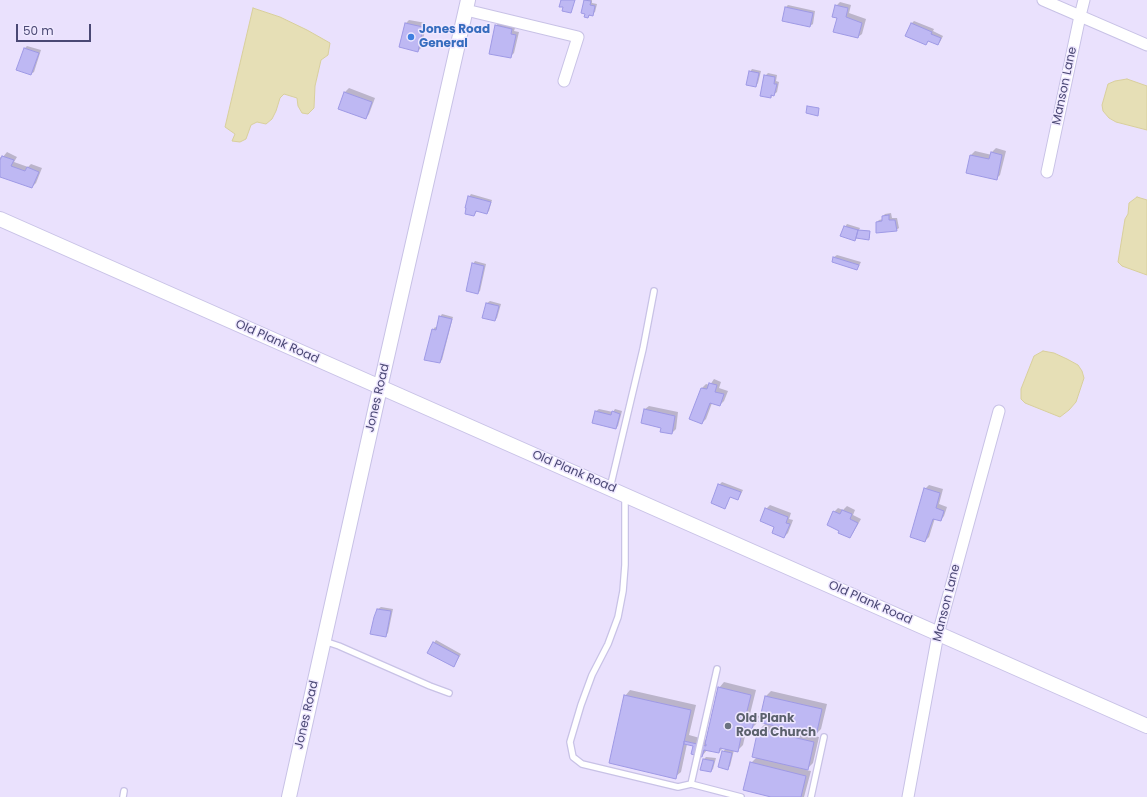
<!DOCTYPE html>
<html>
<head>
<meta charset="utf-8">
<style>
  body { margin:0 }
  #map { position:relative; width:1147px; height:797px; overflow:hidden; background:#eae1fd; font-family:Poppins,sans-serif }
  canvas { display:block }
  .scale { position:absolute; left:16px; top:24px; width:75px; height:18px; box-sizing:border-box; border:2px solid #4a4874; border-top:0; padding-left:5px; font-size:12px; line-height:14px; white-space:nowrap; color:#4a4874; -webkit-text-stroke:3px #efe8ff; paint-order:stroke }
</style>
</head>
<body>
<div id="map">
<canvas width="1147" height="797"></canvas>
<div class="scale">50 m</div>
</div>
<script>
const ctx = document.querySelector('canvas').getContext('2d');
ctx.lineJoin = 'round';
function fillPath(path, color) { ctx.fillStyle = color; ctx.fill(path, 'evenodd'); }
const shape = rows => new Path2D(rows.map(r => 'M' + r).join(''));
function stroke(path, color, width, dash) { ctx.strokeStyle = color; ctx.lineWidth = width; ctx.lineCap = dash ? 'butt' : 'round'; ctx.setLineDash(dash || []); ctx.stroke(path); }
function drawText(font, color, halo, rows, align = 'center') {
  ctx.font = font + ' Poppins,sans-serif'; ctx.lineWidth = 3; ctx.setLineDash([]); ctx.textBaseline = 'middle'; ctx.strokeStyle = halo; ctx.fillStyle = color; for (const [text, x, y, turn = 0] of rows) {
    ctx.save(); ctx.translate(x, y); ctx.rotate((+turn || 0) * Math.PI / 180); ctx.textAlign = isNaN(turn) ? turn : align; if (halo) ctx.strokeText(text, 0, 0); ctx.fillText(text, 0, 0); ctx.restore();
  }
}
const water = shape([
  [253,8,280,17,307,30,330,43,328,55,321,60,315,86,314,108,308,114,302,113,298,106,297,98,284,94,280,98,276,111,272,119,266,124,257,122,251,125,246,139,240,142,232,141,235,134,225,127,253,8],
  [1127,79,1147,86,1147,130,1116,122,1109,118,1103,111,1102,105,1108,84,1115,81,1127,79],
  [1137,197,1147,200,1147,275,1122,266,1118,262,1125,219,1128,214,1129,203,1137,197],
  [1043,351,1054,353,1067,359,1078,365,1082,371,1084,378,1076,402,1069,410,1060,417,1025,403,1021,399,1021,389,1034,356,1043,351]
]);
const shadow = shape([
  [585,0,592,0,592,3,597,4,595,12,588,17,586,13,582,12],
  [840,2,851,5,849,13,866,19,862,34,858,37,838,17,836,6],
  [788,5,815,11,813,24,810,26,786,7],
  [409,20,426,23,422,47,418,51,406,23],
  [914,21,934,29,933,31,943,36,940,42,938,44,929,40,926,44,906,36,912,23],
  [499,22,516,25,514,31,519,32,514,53,510,57,496,26],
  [27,46,41,50,34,72,31,74,25,48],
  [752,69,761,71,758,83,756,86,750,72],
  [768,73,777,75,776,81,779,82,777,92,771,97,765,76],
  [349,88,375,98,369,114,366,118,339,108,345,92],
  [996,148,1006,151,1000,175,996,179,967,172,971,155,975,151,992,155,992,152],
  [7,152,17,157,14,162,28,167,31,164,42,168,36,183,32,187,0,176,0,157,2,158],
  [471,194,492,200,489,211,487,213,477,211,474,215,469,197],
  [891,213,892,218,897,218,899,228,896,230,877,222,879,220,883,219,883,216,885,214],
  [847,224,860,228,859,230,870,231,870,238,857,238,855,240,845,227],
  [837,255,861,262,859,266,857,269,834,257],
  [475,261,486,264,480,291,478,293,473,264],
  [490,301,501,304,497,318,495,320,487,303],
  [442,314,453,317,442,360,439,362,433,330,435,327,437,328,440,317],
  [714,379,721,382,719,388,728,391,724,401,720,405,712,403,706,419,702,423,690,419,702,388,706,384,710,385],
  [649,406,678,412,676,429,672,433,662,427,645,409],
  [599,409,613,412,615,409,622,411,618,426,616,428,593,422,596,411],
  [722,482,743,490,740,496,738,499,730,496,727,505,724,508,719,485],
  [929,485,943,489,939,504,947,507,944,516,941,520,935,518,929,537,925,541,925,489],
  [770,505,791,513,789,519,793,520,788,533,784,537,776,526,766,509],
  [847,506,855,510,853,515,861,519,853,533,850,537,834,512,838,508,843,510],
  [381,607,393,609,388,633,385,636,378,609],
  [436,640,461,654,454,666,434,643],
  [724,682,756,690,750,714,759,716,757,723,752,728,747,727,743,745,737,751,734,750,730,766,728,768,723,752,726,748,724,747,719,752,707,750,702,756,694,745,687,744,681,772,675,777,625,696,630,690,696,705,689,735,707,740,719,688],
  [771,691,827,704,821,729,814,736,819,737,813,763,806,770,811,771,804,797,775,797,751,763,757,757,759,730,766,723,766,696],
  [706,757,716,758,713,769,711,771,704,759]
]);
const building = shape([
  [561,0,575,0,571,13,562,11,563,7,559,7,561,0],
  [584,0,591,1,590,5,595,6,593,16,589,15,588,18,584,17,585,14,581,13,584,0],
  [835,5,848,8,846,17,862,23,858,38,833,32,837,18,832,17,835,5],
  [785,7,813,13,810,27,782,21,785,7],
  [405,23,423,27,418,52,399,47,405,23],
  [911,23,932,32,931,34,941,38,938,45,928,41,926,45,905,36,911,23],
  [495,25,512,29,511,34,516,35,511,58,489,54,495,25],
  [24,48,39,53,31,75,16,70,24,48],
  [749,71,759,73,756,87,746,85,749,71],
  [764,75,775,77,774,84,777,84,774,96,771,95,771,98,760,96,764,75],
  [344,92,372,102,366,119,338,109,344,92],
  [807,106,819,108,818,116,806,113,807,106],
  [991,152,1002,155,997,180,966,173,970,155,989,159,991,152],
  [2,156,14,160,11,166,25,171,27,167,39,172,32,188,0,177,0,160,2,156],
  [468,196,491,202,487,214,476,211,474,216,465,214,466,208,465,208,468,196],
  [889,215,889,220,895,220,897,231,876,233,876,222,882,221,882,216,889,215],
  [844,226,858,230,855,241,840,236,844,226],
  [858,230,870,231,869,240,856,238,858,230],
  [833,257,859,265,857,270,832,262,833,257],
  [472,263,484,266,478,294,466,291,472,263],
  [486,303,499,306,495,321,482,318,486,303],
  [439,316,452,319,440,363,424,360,432,329,436,330,439,316],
  [709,383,717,385,715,392,724,394,720,406,710,403,702,424,689,419,701,388,707,389,709,383],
  [644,409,675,416,672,434,660,432,661,428,641,423,644,409],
  [595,411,611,415,612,411,620,414,616,429,592,423,595,411],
  [718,484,741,492,738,500,730,497,725,509,711,503,718,484],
  [924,488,940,493,936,508,944,511,941,521,933,519,925,542,910,537,924,488],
  [765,508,788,517,786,523,790,524,784,538,772,533,774,527,760,521,765,508],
  [842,510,852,514,850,519,858,523,850,538,838,533,839,531,827,525,833,511,840,514,842,510],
  [377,609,391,611,386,637,370,634,374,617,377,609],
  [433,642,459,656,454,667,427,653,433,642],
  [718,687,751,695,745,719,754,721,752,729,743,727,738,752,720,748,719,753,704,750,702,757,691,754,693,746,684,744,684,741,706,746,706,744,705,744,718,687],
  [624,695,691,710,676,779,609,763,624,695],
  [765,696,822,709,816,736,759,722,765,696],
  [758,729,814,742,808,770,752,757,758,729],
  [722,751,732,753,728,770,718,767,722,751],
  [703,759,714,761,711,772,700,770,703,759],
  [750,762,806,776,801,797,771,797,743,790,750,762]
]);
const service = shape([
  [610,488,643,349,654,291],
  [625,497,625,565,623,591,618,617,608,644,592,675,581,705,570,742,573,757,582,764,678,787,691,784,741,797],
  [324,641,339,646,430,686,449,693],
  [691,784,717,669],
  [123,797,124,791],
  [811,797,824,737]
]);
const minor = shape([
  [1043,0,1147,45],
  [466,10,578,37,564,81],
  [1047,172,1080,16,1084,0],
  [908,797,938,634,999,411]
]);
const tertiary = shape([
  [0,219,1147,726],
  [289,797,380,388,468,0]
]);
const markers = [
  [411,37,4,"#3f7fe0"],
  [728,726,4,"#6b7280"]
];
const shopNames = [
  ["Jones Road",419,30],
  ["General",419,44]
];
const streetNames = [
  ["Manson Lane",1065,86,-78],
  ["Old Plank Road",277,342,24],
  ["Jones Road",378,398,-77],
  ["Old Plank Road",574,472,23],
  ["Old Plank Road",870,603,24],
  ["Manson Lane",947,603,-76],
  ["Jones Road",307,715,-77]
];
const worshipNames = [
  ["Old Plank",736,719],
  ["Road Church",736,733]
];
fillPath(water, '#e6dfb6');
stroke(water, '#d8cf9c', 1);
fillPath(shadow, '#0003');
fillPath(building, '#beb8f3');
stroke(building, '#9e99e5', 1);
stroke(service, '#c8c2e6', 8);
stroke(minor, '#c8c2e6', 13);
stroke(tertiary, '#c8c2e6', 16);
stroke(service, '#fff', 5.5);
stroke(minor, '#fff', 11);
stroke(tertiary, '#fff', 14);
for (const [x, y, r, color] of markers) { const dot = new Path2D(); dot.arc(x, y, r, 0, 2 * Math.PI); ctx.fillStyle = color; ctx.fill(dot); stroke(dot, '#efe8ff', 1.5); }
drawText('bold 12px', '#366cbe', '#efe8ff', shopNames, 'left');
drawText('12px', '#4a4874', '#efe8ff', streetNames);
drawText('bold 12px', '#5b616d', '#efe8ff', worshipNames, 'left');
</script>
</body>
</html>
